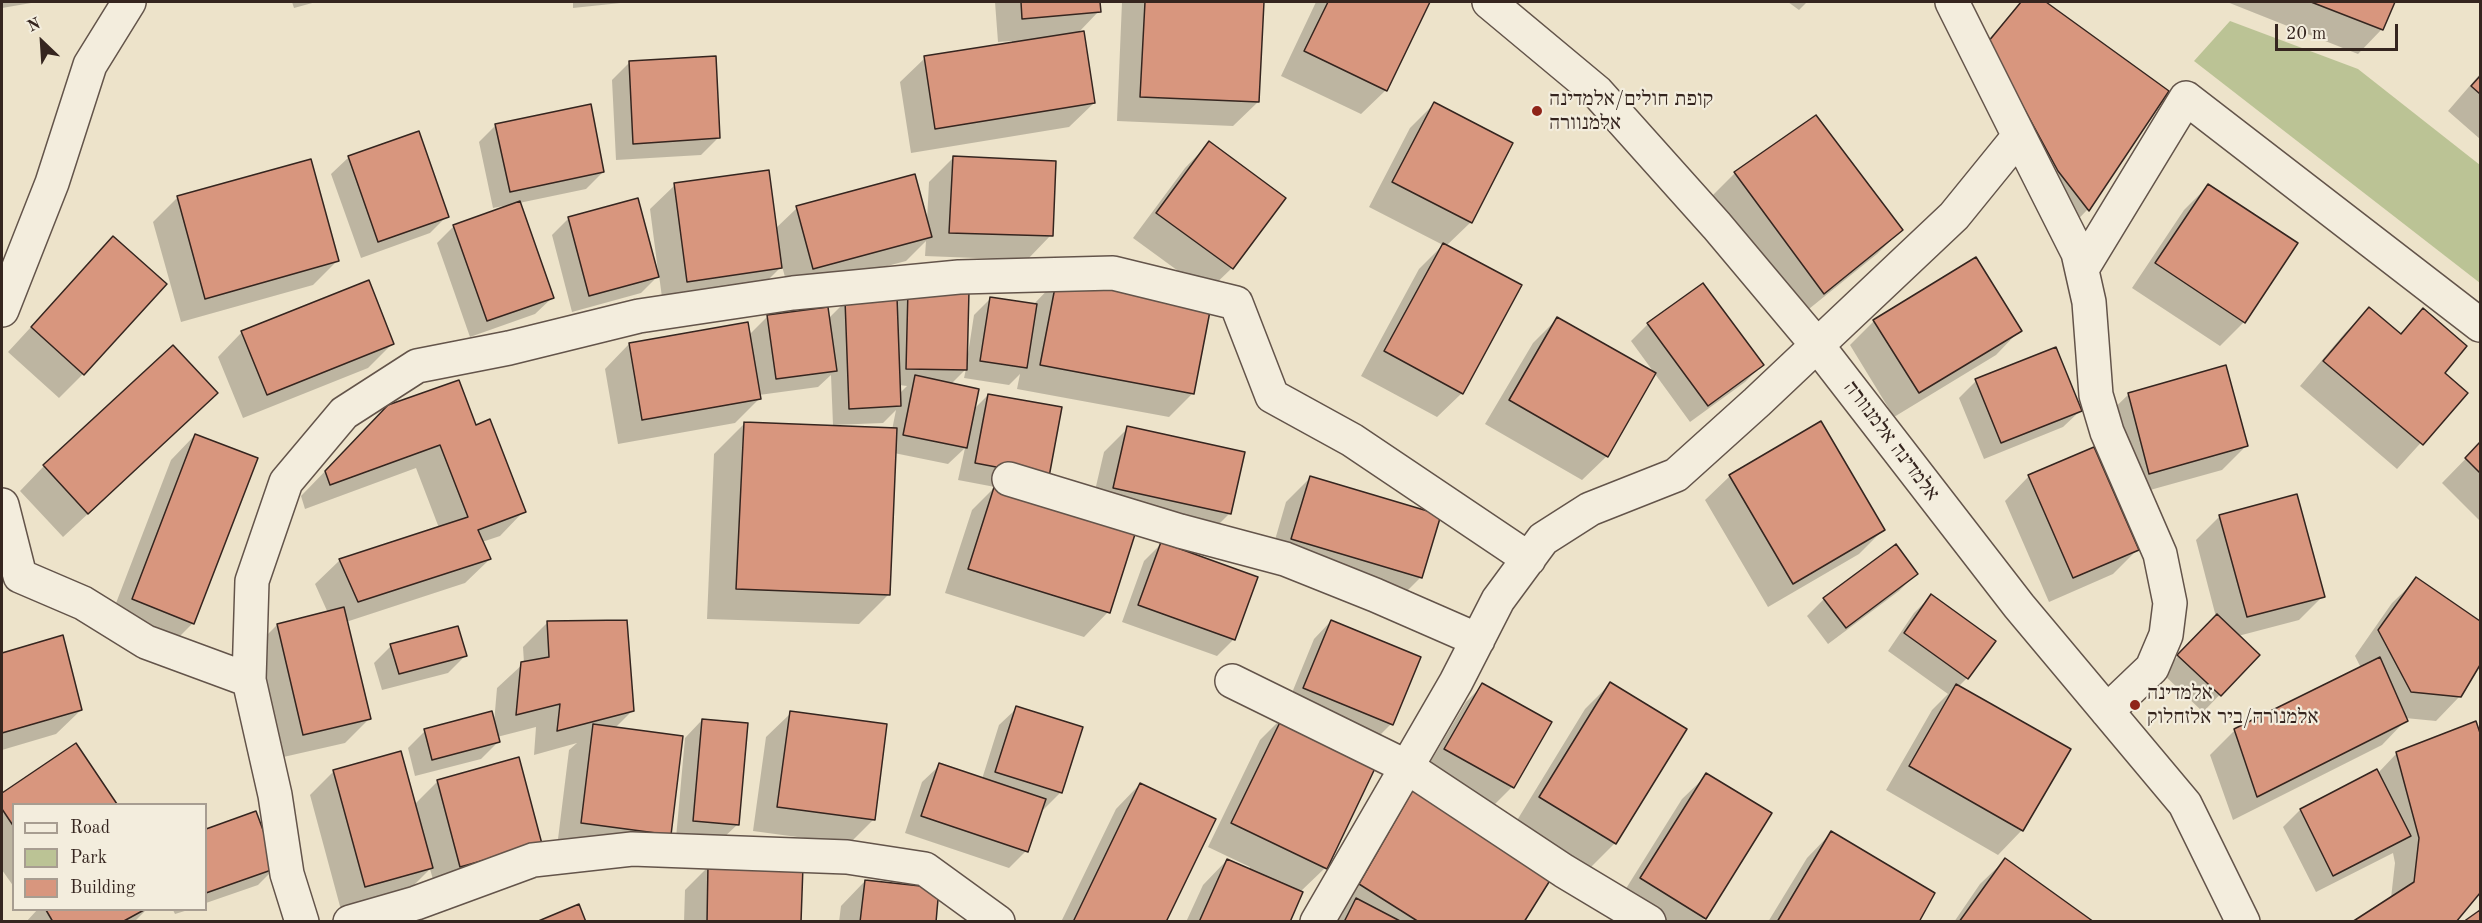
<!DOCTYPE html>
<html>
<head>
<meta charset="utf-8">
<style>
  body { margin:0 }
  #map { position:relative; width:2482px; height:923px; overflow:hidden; background:#ede3ca; font-family:"Old Standard TT",serif }
  canvas { display:block }
  .frame { position:absolute; inset:0; border:3px solid #35251f; pointer-events:none }
  .legend { position:absolute; left:12px; top:803px; width:195px; height:108px; box-sizing:border-box; background:#f3eddd; border:2px solid #a79d91; margin:0; padding:8px 10px; list-style:none; font-size:18px; color:#35251f }
  .legend li { display:flex; align-items:center; gap:12px; height:30px }
  .legend b { width:30px; border:2px solid #a79d91 }
  .north { position:absolute; left:12px; top:12px; width:60px; height:60px; -webkit-text-stroke:4px #f3eddd; paint-order:stroke; rotate:335deg; font-size:16px; font-weight:700; line-height:24px; text-align:center; color:#35251f }
  .north::after { content:''; display:block; margin:auto; width:21px; height:27px; background:#35251f; clip-path:polygon(50% 0,100% 100%,50% 72%,0 100%) }
  .scale { position:absolute; left:2275px; top:24px; width:123px; height:27px; box-sizing:border-box; border:3px solid #35251f; border-top:0; padding-left:8px; font-size:18px; line-height:21px; white-space:nowrap; color:#35251f; -webkit-text-stroke:4px #f3eddd; paint-order:stroke }
</style>
</head>
<body>
<div id="map">
<canvas width="2482" height="923"></canvas>
<div class="frame"></div>
<ul class="legend">
<li><b style="height:8px;background:#f3eddd"></b>Road</li>
<li><b style="height:16px;background:#bbc395"></b>Park</li>
<li><b style="height:16px;background:#d8967e"></b>Building</li>
</ul>
<div class="north">N</div>
<div class="scale">20 m</div>
</div>
<script>
const ctx = document.querySelector('canvas').getContext('2d');
ctx.lineJoin = 'round';
function fillPath(path, color) { ctx.fillStyle = color; ctx.fill(path, 'evenodd'); }
const shape = rows => new Path2D(rows.map(r => 'M' + r).join(''));
function stroke(path, color, width, dash) { ctx.strokeStyle = color; ctx.lineWidth = width; ctx.lineCap = dash ? 'butt' : 'round'; ctx.setLineDash(dash || []); ctx.stroke(path); }
function drawText(font, color, halo, rows, align = 'center') {
  ctx.font = font + ' "Old Standard TT","Frank Ruhl Libre",serif'; ctx.lineWidth = 4.5; ctx.setLineDash([]); ctx.textBaseline = 'middle'; ctx.strokeStyle = halo; ctx.fillStyle = color; for (const [text, x, y, turn = 0] of rows) {
    ctx.save(); ctx.translate(x, y); ctx.rotate((+turn || 0) * Math.PI / 180); ctx.textAlign = isNaN(turn) ? turn : align; if (halo) ctx.strokeText(text, 0, 0); ctx.fillText(text, 0, 0); ctx.restore();
  }
}
const green = shape([
  [2230,21,2358,69,2480,165,2480,283,2194,61]
]);
const shadow = shape([
  [2,2,37,2,2,8],
  [292,2,316,2,294,8],
  [573,2,630,2,573,8],
  [995,2,1098,2,1099,11,1078,33,1094,103,1069,127,911,153,900,82,925,58,1012,43,1012,41,998,42],
  [1122,2,1263,2,1258,102,1233,126,1117,121],
  [1316,2,1428,2,1386,90,1361,114,1281,76],
  [1788,2,1807,2,1799,10],
  [2021,2,2044,2,2167,92,2087,210,2064,234,2034,195,1965,67],
  [2227,2,2393,2,2382,29,2358,54],
  [629,63,718,138,701,155,616,160,612,80],
  [2480,74,2480,139,2448,111],
  [1434,104,1471,222,1446,246,1462,393,1437,417,1361,376,1419,269,1443,245,1369,207,1410,128],
  [496,125,603,172,586,189,519,203,553,297,535,314,470,337,437,243,454,226,509,207,509,205,493,208,479,142],
  [1209,143,1232,268,1207,292,1133,238,1185,168],
  [349,157,447,216,430,233,361,258,331,174],
  [953,158,1051,235,1027,260,925,256,926,241,906,261,789,292,782,266,756,292,663,305,659,275,641,293,572,312,552,235,569,218,656,271,658,271,650,209,675,185,775,229,797,208,927,221,929,182],
  [1735,173,1901,230,1877,254,1799,317,1711,197],
  [2208,186,2244,322,2220,346,2132,288,2184,210],
  [178,197,337,261,313,285,181,322,153,222],
  [113,238,83,374,59,398,8,352],
  [1058,279,1193,393,1169,417,1017,389,1020,374,1009,385,964,378,966,369,951,384,973,410,988,395,1048,476,1108,612,1084,637,945,593,972,510,995,487,958,480,965,448,948,464,894,453,889,594,859,624,707,619,714,454,744,424,892,430,896,410,883,423,833,425,831,375,818,387,759,395,759,399,735,423,618,444,605,369,629,344,748,336,768,316,828,319,846,301,896,303,909,291,968,354,974,315,991,298,1033,305],
  [899,385,907,386,899,394],
  [2369,309,2399,335,2423,310,2443,373,2466,393,2397,469,2300,386,2345,333],
  [1557,319,1607,456,1582,480,1485,424,1533,343],
  [1874,321,2020,330,1996,355,1894,417,1850,345],
  [1648,324,1762,365,1745,382,1690,422,1631,341],
  [242,332,392,344,368,368,243,418,218,357],
  [1976,381,2081,410,2063,427,1984,459,1959,398],
  [2129,394,2246,446,2222,470,2125,497,2104,418],
  [192,417,63,537,20,491,44,466],
  [475,427,524,511,500,536,482,542,490,559,465,583,346,622,369,719,345,743,279,758,253,649,277,625,328,613,315,584,340,560,439,528,416,468,305,509,301,496,364,431],
  [1128,428,1229,514,1205,538,1090,512,1104,452],
  [195,435,193,623,169,647,108,624,171,460],
  [2480,444,2480,521,2442,483],
  [1730,476,1883,530,1859,554,1768,607,1705,500],
  [2029,476,2137,550,2113,574,2049,602,2005,501],
  [1310,478,1421,577,1397,601,1268,564,1286,502],
  [2220,516,2323,596,2299,620,2238,636,2258,655,2203,712,2162,673,2216,617,2196,540],
  [1161,544,1234,639,1217,656,1122,622,1144,561],
  [1916,574,1899,591,1828,644,1807,616,1824,599],
  [2417,579,2480,623,2480,662,2460,696,2436,721,2405,718,2406,720,2382,745,2233,820,2210,755,2235,730,2361,668,2355,656,2392,603],
  [1931,596,1967,678,1958,687,2022,830,1998,855,1886,790,1932,710,1948,694,1888,651,1914,613],
  [1331,621,1391,724,1374,741,1287,705,1314,639],
  [547,623,633,710,614,729,670,834,557,847,569,750,577,743,534,755,536,727,497,737,498,742,481,759,415,776,408,748,425,731,494,723,497,688,524,663,523,647],
  [62,637,81,710,56,734,2,750,2,655],
  [391,646,465,656,448,673,382,690,374,663],
  [1610,684,1615,843,1591,867,1516,822,1585,709],
  [1483,685,1550,723,1512,787,1495,804,1428,766,1466,702],
  [1017,708,1061,792,1043,810,1041,809,1026,851,1009,868,905,833,922,782,940,765,982,779,999,725],
  [791,713,873,820,849,844,753,831,766,737],
  [1284,716,1325,868,1300,892,1289,922,1186,922,1203,885,1227,860,1249,870,1250,867,1208,847,1260,740],
  [702,720,738,824,720,841,676,838,685,738],
  [2475,723,2480,737,2480,891,2454,922,2391,898,2395,863,2393,853,2316,892,2283,827,2300,810,2377,771,2378,773,2397,753],
  [76,745,116,804,14,804,14,887,2,870,2,794],
  [334,771,414,805,438,781,516,868,436,890,430,869,407,892,341,910,310,795],
  [1707,775,1705,918,1701,922,1647,922,1617,903,1682,799],
  [1140,784,1165,922,1061,922,1116,809],
  [1414,790,1522,922,1337,922,1343,913,1335,908,1390,814],
  [255,813,275,868,258,885,206,903,206,831],
  [1831,833,1917,922,1768,922,1807,858],
  [2005,860,2092,922,1954,922,1980,884],
  [709,866,800,922,684,922,685,890],
  [865,881,934,922,839,922,841,906],
  [37,910,146,910,134,922,26,922],
  [173,910,188,910,175,914]
]);
const building = shape([
  [1021,2,1100,2,1101,12,1022,19,1021,2],
  [1145,2,1264,2,1259,102,1140,97,1145,2],
  [1328,2,1430,2,1387,91,1304,51,1328,2],
  [2021,2,2046,2,2169,91,2089,211,2058,171,1988,42,2021,2],
  [2311,2,2395,2,2383,30,2311,2],
  [1084,31,1095,103,935,129,924,56,1084,31],
  [716,56,720,138,633,144,629,61,716,56],
  [2480,76,2480,94,2471,86,2480,76],
  [1434,102,1513,143,1472,223,1392,182,1434,102],
  [591,104,604,172,510,192,495,124,591,104],
  [1816,115,1903,230,1824,294,1734,172,1816,115],
  [419,131,449,217,378,242,348,156,419,131],
  [1209,141,1286,198,1233,269,1156,213,1209,141],
  [953,156,1056,161,1053,236,949,233,953,156],
  [311,159,339,261,205,299,177,196,311,159],
  [769,170,782,268,687,282,674,183,769,170],
  [915,174,932,237,813,269,796,206,915,174],
  [2208,184,2298,243,2245,323,2155,263,2208,184],
  [638,198,659,277,589,296,568,217,638,198],
  [520,201,554,298,487,321,453,225,520,201],
  [113,236,167,284,84,375,31,327,113,236],
  [1443,243,1522,285,1463,394,1384,351,1443,243],
  [1976,257,2022,331,1919,393,1873,320,1976,257],
  [1057,277,1211,306,1194,394,1040,365,1057,277],
  [369,280,394,344,267,395,241,331,369,280],
  [1703,283,1764,365,1708,406,1647,323,1703,283],
  [908,289,969,291,967,370,906,369,908,289],
  [897,297,901,406,849,409,845,300,897,297],
  [990,297,1037,304,1027,368,980,361,990,297],
  [828,307,837,371,776,379,767,315,828,307],
  [2369,307,2401,334,2423,308,2467,346,2445,373,2468,393,2423,445,2323,361,2369,307],
  [1557,317,1656,373,1608,457,1509,400,1557,317],
  [748,322,761,399,642,420,629,343,748,322],
  [173,345,218,393,88,514,43,465,173,345],
  [2056,347,2082,411,2001,443,1975,379,2056,347],
  [2226,365,2248,446,2149,474,2128,393,2226,365],
  [915,375,979,389,967,448,903,435,915,375],
  [459,380,476,425,490,419,526,512,478,530,491,559,358,602,339,559,468,517,440,445,330,485,325,471,388,405,459,380],
  [988,394,1062,407,1049,477,975,463,988,394],
  [1821,421,1885,530,1793,584,1729,475,1821,421],
  [744,422,897,428,890,595,736,589,744,422],
  [1127,426,1245,452,1231,514,1113,488,1127,426],
  [195,434,258,458,194,624,132,599,195,434],
  [2480,442,2480,473,2465,458,2480,442],
  [2094,447,2139,550,2073,578,2028,475,2094,447],
  [1310,476,1441,515,1422,578,1291,539,1310,476],
  [995,484,1137,528,1110,613,968,569,995,484],
  [2297,494,2325,597,2247,617,2219,515,2297,494],
  [1161,542,1258,577,1235,640,1138,605,1161,542],
  [1896,544,1918,574,1846,628,1823,598,1896,544],
  [2416,577,2480,621,2480,665,2461,697,2411,692,2378,630,2416,577],
  [1931,594,1996,641,1968,679,1904,633,1931,594],
  [344,607,371,719,303,735,277,624,344,607],
  [2217,614,2260,655,2221,696,2177,655,2217,614],
  [627,620,634,711,557,731,560,704,516,715,521,662,549,657,547,621,627,620],
  [1331,620,1421,657,1393,725,1303,688,1331,620],
  [458,626,467,656,399,674,390,644,458,626],
  [63,635,82,710,2,733,2,653,63,635],
  [2380,657,2408,721,2257,797,2234,729,2380,657],
  [1610,682,1687,729,1616,844,1539,797,1610,682],
  [1482,683,1552,722,1514,788,1444,749,1482,683],
  [1956,684,2071,749,2023,831,1909,766,1956,684],
  [1016,706,1083,727,1062,793,995,772,1016,706],
  [492,711,500,742,432,760,424,729,492,711],
  [790,711,887,724,875,820,777,807,790,711],
  [1284,714,1379,760,1327,869,1231,823,1284,714],
  [702,719,748,723,739,825,693,821,702,719],
  [2476,721,2480,733,2480,893,2456,922,2352,922,2414,882,2419,838,2396,752,2476,721],
  [593,724,683,736,671,835,581,823,593,724],
  [76,743,117,804,14,804,14,827,2,809,2,793,76,743],
  [401,751,433,868,365,887,333,770,401,751],
  [519,757,542,844,460,867,437,780,519,757],
  [939,763,1046,799,1028,852,921,816,939,763],
  [2377,769,2411,836,2333,876,2300,809,2377,769],
  [1706,773,1772,813,1706,919,1640,878,1706,773],
  [1140,783,1216,819,1166,922,1073,922,1140,783],
  [1414,788,1554,874,1524,922,1419,922,1359,884,1414,788],
  [256,811,277,868,206,893,206,829,256,811],
  [1831,831,1935,893,1919,922,1777,922,1831,831],
  [2005,858,2094,922,1959,922,2005,858],
  [1227,859,1303,892,1290,922,1199,922,1227,859],
  [708,864,803,866,801,922,707,922,708,864],
  [865,880,939,888,936,922,860,922,865,880],
  [1356,898,1402,922,1344,922,1356,898],
  [579,904,586,922,536,922,579,904],
  [46,910,144,910,122,922,53,922,46,910],
  [2480,910,2480,922,2463,922,2480,910]
]);
const minor = shape([
  [1489,2,1597,92,1717,226,1817,345,2019,606,2185,804,2243,922],
  [2019,136,2078,253,2089,302,2096,395,2107,432,2160,554,2170,603,2166,635,2152,668,2107,711],
  [2082,269,2186,98,2480,325],
  [2,310,52,183,90,65,129,2],
  [1009,479,1180,531,1285,559,1375,595,1478,640],
  [2,505,20,576,83,603,146,642,249,680],
  [1232,681,1407,767,1564,871,1649,922],
  [302,922,287,874,275,795,249,680,252,581,286,482,344,413,417,366,509,348,639,316,793,293,959,277,1113,273,1236,303,1272,396,1352,440,1529,559],
  [350,922,416,903,533,860,632,849,847,857,925,869,998,922],
  [1317,922,1456,682,1498,600,1543,539,1590,509,1676,475,1757,402,1954,216,2019,136,1952,2]
]);
const markers = [
  [1537,111,6,"#8f2418"],
  [2135,705,6,"#8f2418"]
];
const poiNames = [
  ["קופת חולים/אלמדינה",1549,99],
  ["אלמנוורה",1549,123],
  ["אלמדינה",2147,693],
  ["אלמנורה/ביר אלזחלוק",2147,717]
];
const streetNames = [
  ["אלמדינה אלמנוורה",1891,441,53]
];
fillPath(green, '#bbc395');
fillPath(shadow, '#0003');
fillPath(building, '#d8967e');
stroke(building, '#35251f', 1.5);
stroke(minor, '#63544a', 36);
stroke(minor, '#f3eddd', 33);
for (const [x, y, r, color] of markers) { const dot = new Path2D(); dot.arc(x, y, r, 0, 2 * Math.PI); ctx.fillStyle = color; ctx.fill(dot); stroke(dot, '#f3eddd', 2); }
drawText('21px', '#35251f', '#f3eddd', poiNames, 'left');
drawText('21px', '#35251f', '#f3eddd', streetNames);
</script>
</body>
</html>
